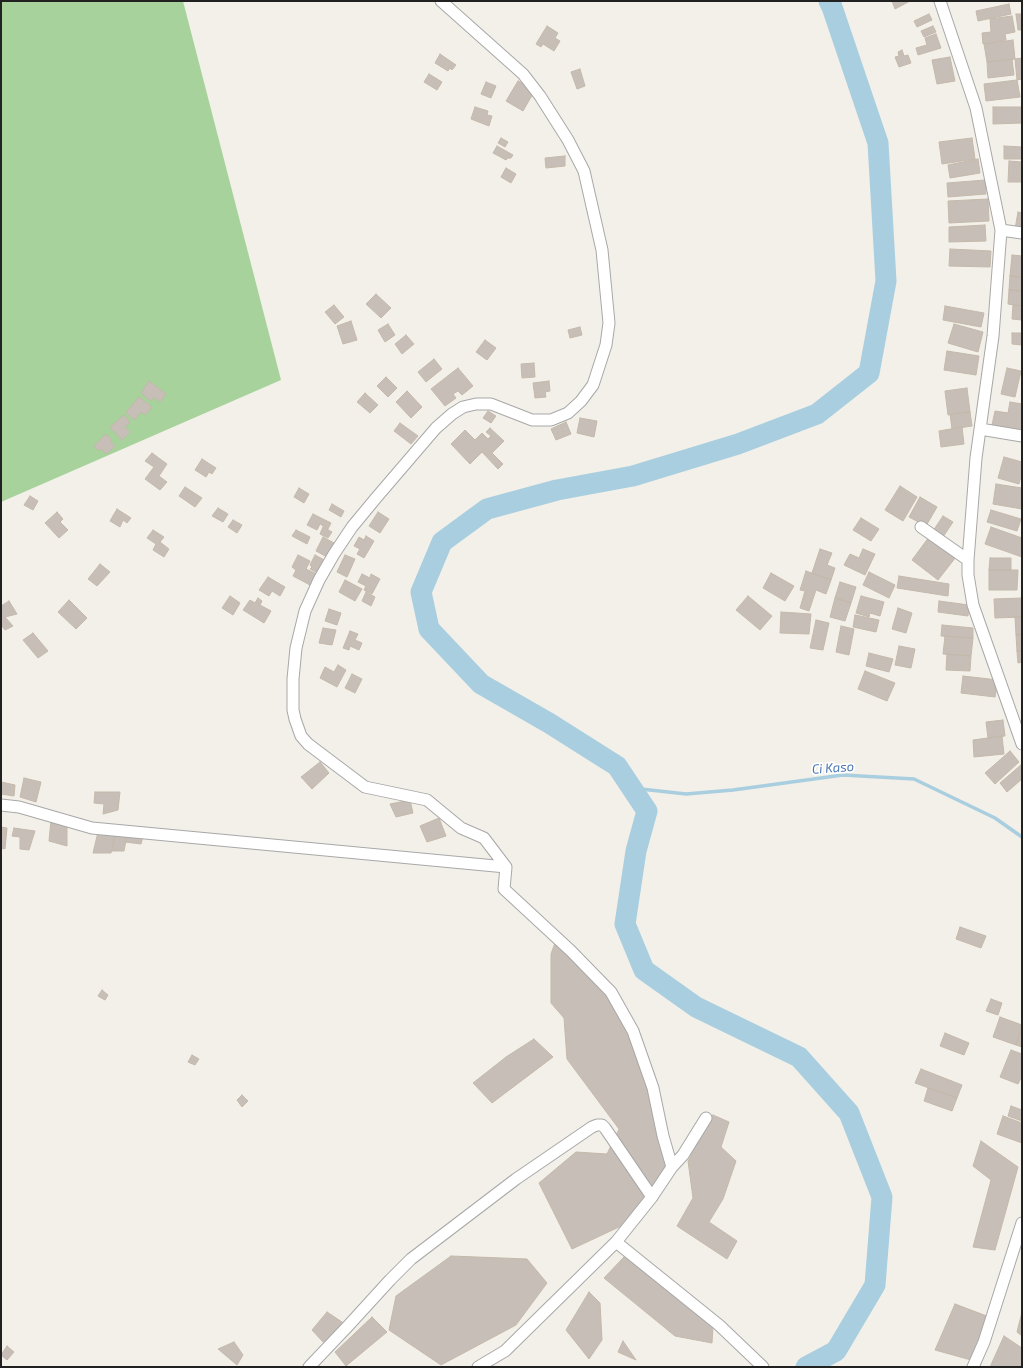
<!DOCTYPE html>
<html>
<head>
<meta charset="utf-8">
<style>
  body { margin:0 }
  #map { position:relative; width:1023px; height:1368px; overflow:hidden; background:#f2f0e8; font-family:"Exo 2",sans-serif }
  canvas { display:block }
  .frame { position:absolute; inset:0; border:2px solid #212121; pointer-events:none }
</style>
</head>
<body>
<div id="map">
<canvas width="1023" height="1368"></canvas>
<div class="frame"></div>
</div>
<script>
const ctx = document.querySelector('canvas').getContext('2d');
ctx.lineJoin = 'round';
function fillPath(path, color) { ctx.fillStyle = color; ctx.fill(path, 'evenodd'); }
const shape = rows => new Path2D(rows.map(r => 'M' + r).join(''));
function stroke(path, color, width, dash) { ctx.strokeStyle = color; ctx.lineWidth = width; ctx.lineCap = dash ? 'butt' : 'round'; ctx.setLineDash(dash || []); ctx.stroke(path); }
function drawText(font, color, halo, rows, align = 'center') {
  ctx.font = font + ' "Exo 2",sans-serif'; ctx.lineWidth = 3.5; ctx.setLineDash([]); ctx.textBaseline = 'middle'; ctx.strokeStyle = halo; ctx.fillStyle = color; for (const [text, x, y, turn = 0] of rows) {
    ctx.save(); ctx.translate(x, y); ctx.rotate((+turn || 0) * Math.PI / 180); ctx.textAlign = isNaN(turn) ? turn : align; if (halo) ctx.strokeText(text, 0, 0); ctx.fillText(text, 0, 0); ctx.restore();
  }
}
const forest = shape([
  [1,1,183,1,281,380,1,502]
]);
const stream = shape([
  [632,788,686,794,733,790,843,775,914,779,995,818,1022,837]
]);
const river = shape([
  [806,1367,836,1351,875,1285,882,1197,849,1113,799,1057,696,1007,644,970,625,924,636,851,647,811,617,766,549,723,481,684,429,629,421,592,442,542,487,509,557,490,633,476,738,444,817,414,869,373,886,281,878,143,832,7,829,1]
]);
const building = shape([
  [892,1,910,1,895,9,892,1],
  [1009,4,1011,14,978,21,976,11,1009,4],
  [929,14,932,20,917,27,914,21,929,14],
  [1016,14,1022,14,1022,30,1018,30,1016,14],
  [1012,16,1015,32,1005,34,1006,40,983,44,982,33,991,32,990,19,1012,16],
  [547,26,558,33,555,38,560,41,554,51,543,44,541,47,536,44,547,26],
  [933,26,936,32,924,37,921,31,933,26],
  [936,34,941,48,918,55,916,48,927,45,925,38,936,34],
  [1013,40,1015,59,987,62,984,44,1013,40],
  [902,50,904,56,908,55,911,63,899,67,895,57,899,56,898,52,902,50],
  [440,54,456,65,452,70,450,68,448,71,435,63,440,54],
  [950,57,955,81,937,84,932,60,950,57],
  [1022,58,1022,79,1017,80,1015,59,1022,58],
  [1012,59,1014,75,988,78,987,62,1012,59],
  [580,69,585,86,577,89,571,72,580,69],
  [429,74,442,82,437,90,424,82,429,74],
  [1017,80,1020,97,986,101,984,84,1017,80],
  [518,81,535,90,523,111,506,101,518,81],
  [486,82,496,86,491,98,481,94,486,82],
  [475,107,488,111,487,115,492,116,489,126,471,119,475,107],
  [993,107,1022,107,1022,123,993,124,993,107],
  [501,138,508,142,505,147,498,143,501,138],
  [972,138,975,159,942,164,939,142,972,138],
  [497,146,513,155,511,158,508,158,506,160,493,153,497,146],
  [1004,146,1022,147,1022,159,1004,159,1004,146],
  [565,156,565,166,546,168,545,158,565,156],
  [978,159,980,173,950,178,948,165,978,159],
  [1009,161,1022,162,1022,182,1008,182,1009,161],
  [506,168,516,174,511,183,501,177,506,168],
  [985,180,986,194,948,197,947,183,985,180],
  [988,199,989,221,949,223,948,201,988,199],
  [1018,212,1022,213,1022,230,1015,229,1018,212],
  [985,225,986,241,949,242,949,227,985,225],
  [950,249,991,251,990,267,949,266,950,249],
  [1012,255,1022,256,1022,277,1010,276,1012,255],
  [1010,276,1022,277,1022,291,1009,290,1010,276],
  [1009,290,1022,291,1022,306,1008,304,1009,290],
  [376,294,391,308,381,318,366,304,376,294],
  [334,305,344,317,335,324,325,312,334,305],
  [1013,305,1022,306,1022,320,1012,319,1013,305],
  [945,306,984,313,981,327,943,320,945,306],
  [351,321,357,340,343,344,337,326,351,321],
  [388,324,395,335,385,342,378,330,388,324],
  [954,324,983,332,978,352,948,343,954,324],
  [580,327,582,335,570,338,568,330,580,327],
  [1012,333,1022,333,1022,345,1012,344,1012,333],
  [406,335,414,344,402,354,395,344,406,335],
  [485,340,496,348,487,360,476,352,485,340],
  [947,351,979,356,976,375,944,370,947,351],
  [434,359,442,369,426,382,418,372,434,359],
  [534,363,535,377,522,378,521,364,534,363],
  [458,368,473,386,462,395,458,391,453,394,456,398,445,406,431,389,458,368],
  [1007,368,1021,371,1015,397,1001,394,1007,368],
  [386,377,397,388,388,397,377,386,386,377],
  [149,381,166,394,160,402,154,397,151,401,141,393,149,381],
  [549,381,550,391,545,392,546,397,535,398,533,383,549,381],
  [967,388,970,412,948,415,945,391,967,388],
  [407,391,422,407,411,418,396,402,407,391],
  [365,393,378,405,370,413,357,402,365,393],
  [139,397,152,407,145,415,141,412,134,420,126,412,139,397],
  [1010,402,1022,404,1022,431,992,425,995,411,1008,413,1010,402],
  [488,411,496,416,491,423,483,418,488,411],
  [970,412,972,426,952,429,950,414,970,412],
  [124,415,130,422,125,427,130,432,122,440,110,427,124,415],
  [580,418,597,421,594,437,577,433,580,418],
  [566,422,571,434,556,440,551,429,566,422],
  [400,423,418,436,411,444,394,431,400,423],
  [962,427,964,444,941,447,939,431,962,427],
  [490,428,504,441,492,453,503,464,498,469,482,452,470,464,451,444,465,430,475,440,482,433,488,439,491,436,486,432,490,428],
  [106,434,111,439,110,441,115,446,107,454,101,449,99,451,94,446,106,434],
  [152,453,167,464,159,476,167,482,160,490,145,479,154,467,145,461,152,453],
  [1004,457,1022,462,1022,473,1019,484,998,478,1004,457],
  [202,459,216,468,212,474,209,472,206,477,195,470,202,459],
  [996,484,1022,488,1022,509,993,504,996,484],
  [900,486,917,497,903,521,885,510,900,486],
  [185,487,202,498,195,507,179,496,185,487],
  [299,488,309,494,304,503,294,497,299,488],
  [30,496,38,501,33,510,24,505,30,496],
  [920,497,937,507,926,526,909,517,920,497],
  [332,504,344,511,341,517,329,510,332,504],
  [218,508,228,514,223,522,212,516,218,508],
  [117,509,131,518,127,523,123,520,120,527,110,521,117,509],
  [991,510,1021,519,1017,531,987,522,991,510],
  [57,512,63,519,60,522,68,530,59,538,45,523,57,512],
  [378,512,389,519,380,533,369,526,378,512],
  [313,514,331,523,328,529,320,524,317,530,307,525,313,514],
  [943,516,953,522,943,537,933,531,943,516],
  [861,518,879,529,871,541,853,530,861,518],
  [233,520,242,525,237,533,228,527,233,520],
  [323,527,332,532,328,538,320,534,323,527],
  [991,527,1022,538,1022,557,985,544,991,527],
  [153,530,164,537,160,542,169,549,164,557,153,550,156,544,147,538,153,530],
  [296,530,310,537,307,544,292,536,296,530],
  [366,536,374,541,364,558,357,554,360,549,354,546,359,537,364,540,366,536],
  [323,537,336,544,329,558,316,551,323,537],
  [929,537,956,557,938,580,912,560,929,537],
  [820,549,832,553,827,565,835,568,831,580,812,573,820,549],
  [863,549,875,554,865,575,844,565,850,554,859,558,863,549],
  [298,555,310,561,306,569,317,574,310,585,293,576,296,570,292,567,298,555],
  [315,555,328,562,318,573,310,569,312,567,310,565,315,555],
  [345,555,355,559,347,577,337,572,345,555],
  [990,558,1011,558,1011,570,989,570,990,558],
  [100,564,110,572,97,586,88,579,100,564],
  [989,570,1018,570,1017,590,989,590,989,570],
  [806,571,831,580,826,594,816,590,809,611,800,608,805,591,800,590,806,571],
  [869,572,895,585,889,598,863,585,869,572],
  [771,573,794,586,785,601,763,588,771,573],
  [362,574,370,578,371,574,380,579,372,594,364,590,366,586,358,582,362,574],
  [899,576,949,584,948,596,897,588,899,576],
  [268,577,285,587,280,596,272,591,269,596,259,590,268,577],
  [345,580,362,589,355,601,339,592,345,580],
  [840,582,856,587,851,603,835,598,840,582],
  [366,592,375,597,371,606,362,601,366,592],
  [230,596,240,603,233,615,222,608,230,596],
  [748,596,772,616,760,630,736,610,748,596],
  [861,596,884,602,880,616,870,613,869,617,856,613,861,596],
  [258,598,262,601,260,605,271,611,264,623,243,610,250,600,255,603,258,598],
  [835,598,851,603,845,621,830,617,835,598],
  [1022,598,1022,617,995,618,994,599,1022,598],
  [69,600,87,618,76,629,58,612,69,600],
  [9,601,17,614,5,617,13,626,5,630,1,625,1,606,9,601],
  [939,601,969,605,968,616,938,612,939,601],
  [898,608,912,613,906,633,892,629,898,608],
  [329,609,341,613,337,625,325,621,329,609],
  [781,612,811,614,809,634,780,633,781,612],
  [855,615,879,620,876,632,853,627,855,615],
  [1015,617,1022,617,1022,634,1016,635,1015,617],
  [816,620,829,623,823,650,810,648,816,620],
  [942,625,973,628,973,638,941,636,942,625],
  [841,626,854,629,849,655,836,652,841,626],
  [323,628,336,630,332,645,319,643,323,628],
  [350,631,358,634,355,640,362,643,359,650,350,646,349,650,343,648,350,631],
  [33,633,48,651,38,658,23,640,33,633],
  [1022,634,1022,651,1017,651,1016,635,1022,634],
  [945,636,973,638,971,656,943,654,945,636],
  [899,646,915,649,911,668,895,665,899,646],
  [1017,651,1022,651,1022,662,1018,663,1017,651],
  [869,653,893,659,889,672,866,666,869,653],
  [947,654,971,656,970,671,946,670,947,654],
  [338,665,346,670,337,687,320,678,325,667,334,672,338,665],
  [865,671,895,683,887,701,858,689,865,671],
  [352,674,362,679,355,693,345,688,352,674],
  [963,676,998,680,995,697,961,693,963,676],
  [1003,720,1005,736,988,738,986,722,1003,720],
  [1002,736,1004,754,974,757,973,740,1002,736],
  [1010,751,1019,762,995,784,985,773,1010,751],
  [320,762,329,773,312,789,301,777,320,762],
  [1021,765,1022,779,1007,792,1000,783,1021,765],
  [24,778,41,782,36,802,20,797,24,778],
  [1,782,15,785,14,796,1,794,1,782],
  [95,792,120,792,118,810,103,814,104,804,94,803,95,792],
  [410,800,413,813,396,817,390,804,410,800],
  [439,818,446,836,427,842,420,826,439,818],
  [51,820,67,822,67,846,49,841,51,820],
  [1,827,7,828,5,849,1,848,1,827],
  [14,828,35,831,29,850,20,849,20,837,12,836,14,828],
  [98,832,115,834,111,853,93,853,98,832],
  [115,834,127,835,124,851,112,851,115,834],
  [127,835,143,836,141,844,125,842,127,835],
  [960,927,986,936,981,948,956,939,960,927],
  [555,943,581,966,624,1015,671,1163,634,1220,572,1249,539,1183,576,1152,607,1154,619,1129,567,1059,564,1018,551,1003,551,954,555,943],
  [102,990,108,995,105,1000,98,996,102,990],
  [991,999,1002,1003,998,1015,986,1011,991,999],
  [1000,1017,1022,1025,1016,1045,993,1037,1000,1017],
  [1022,1028,1022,1047,1016,1045,1022,1028],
  [945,1033,969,1043,964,1055,940,1046,945,1033],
  [534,1039,553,1057,492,1103,473,1083,506,1057,534,1039],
  [1011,1050,1022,1054,1022,1076,1018,1084,1000,1077,1011,1050],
  [192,1055,199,1059,195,1065,188,1062,192,1055],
  [921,1069,962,1085,957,1098,915,1083,921,1069],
  [928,1088,957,1098,952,1111,924,1101,928,1088],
  [242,1095,248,1101,242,1107,237,1100,242,1095],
  [1011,1106,1022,1110,1022,1121,1008,1116,1011,1106],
  [713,1115,729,1122,721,1147,736,1161,723,1199,709,1222,737,1241,727,1259,677,1226,693,1198,688,1161,713,1115],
  [1003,1116,1022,1123,1022,1143,997,1134,1003,1116],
  [981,1141,1018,1167,995,1250,973,1247,991,1180,973,1166,981,1141],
  [451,1256,527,1259,547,1283,516,1325,441,1365,389,1330,396,1296,451,1256],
  [624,1257,713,1326,712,1343,675,1336,604,1278,624,1257],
  [589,1292,600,1303,602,1340,589,1359,566,1330,589,1292],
  [955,1304,992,1318,971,1360,935,1350,955,1304],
  [327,1312,348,1326,323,1342,312,1330,327,1312],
  [1022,1312,1022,1336,1017,1332,1022,1312],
  [372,1317,387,1332,346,1366,335,1352,372,1317],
  [1004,1336,1022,1348,1022,1367,990,1367,1004,1336],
  [623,1341,636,1360,618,1352,623,1341],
  [234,1342,243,1355,237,1365,218,1349,234,1342],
  [7,1346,14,1352,7,1360,1,1355,7,1346]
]);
const minor = shape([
  [441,1,523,74,540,96,568,140,584,171,602,250,609,323,606,345,593,385,581,401,568,413,551,420,532,420,491,404,476,404,463,407,452,414,436,428,376,498,352,527,334,554,319,580,305,611,296,648,293,679,293,710,295,719,301,736,308,744,365,787,427,800,461,828,484,838,506,867,504,889,571,951,611,992,633,1031,653,1088,663,1136,672,1167],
  [940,1,976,108,1001,230,993,336,976,458,968,560,968,575,973,605,1022,744],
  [1001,230,1022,233],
  [980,429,1022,436],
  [921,527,968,560],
  [1,805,19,807,92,828,506,867],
  [616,1242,719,1325,763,1367],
  [309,1367,348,1326,390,1280,411,1259,516,1179,592,1127,597,1125,602,1125,605,1128,652,1197],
  [478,1367,505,1351,616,1242,652,1197,672,1167,683,1155,706,1118],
  [973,1367,984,1342,1022,1223]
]);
const waterNames = [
  ["Ci Kaso",833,768,-4]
];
fillPath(forest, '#a7d29c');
stroke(stream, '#a8cee0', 3.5);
stroke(river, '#a8cee0', 21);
fillPath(building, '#c7bfb7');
stroke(building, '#c4b8aa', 1);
stroke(minor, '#a8a8a8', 13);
stroke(minor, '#fff', 11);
drawText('italic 13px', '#4a75b5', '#fff', waterNames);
</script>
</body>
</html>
